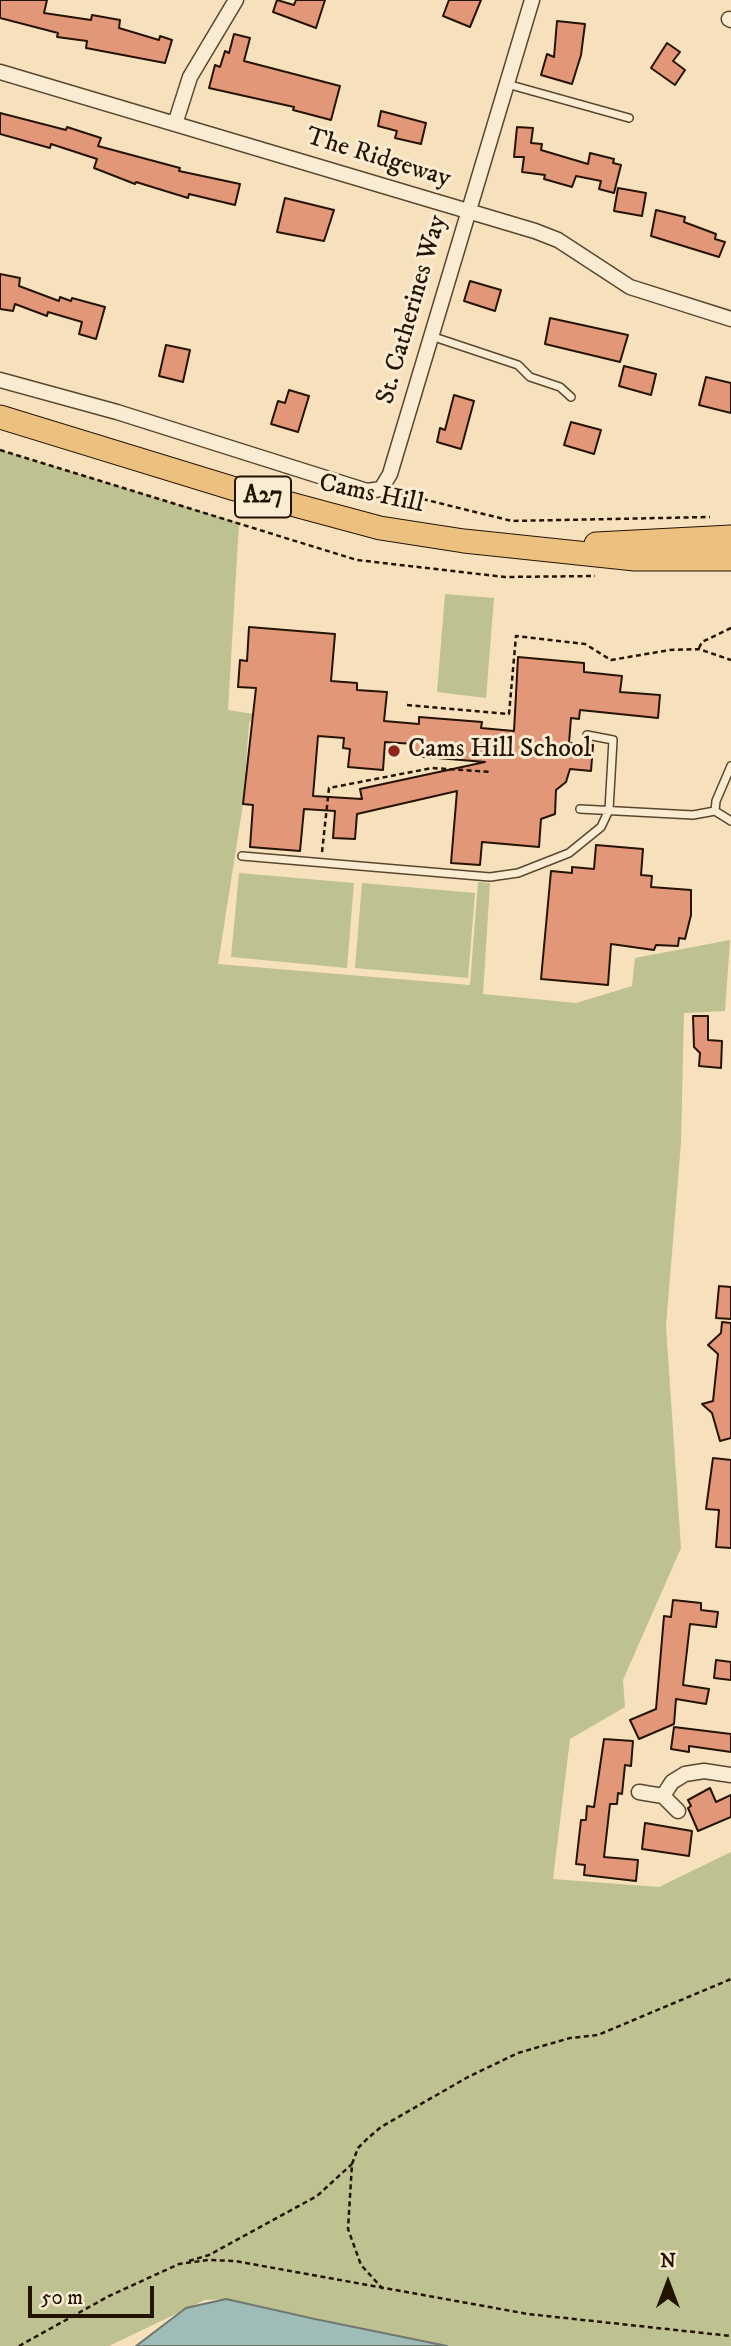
<!DOCTYPE html>
<html>
<head>
<meta charset="utf-8">
<style>
  body { margin:0 }
  #map { position:relative; width:731px; height:2346px; overflow:hidden; background:#f7e1bc; font-family:"IM FELL DW Pica",serif }
  canvas { display:block }
  .north { position:absolute; left:633px; top:2248px; width:70px; height:70px; -webkit-text-stroke:5px #faecd3; paint-order:stroke; rotate:0deg; font-size:19px; font-weight:700; line-height:28px; text-align:center; color:#241300 }
  .north::after { content:''; display:block; margin:auto; width:24px; height:32px; background:#241300; clip-path:polygon(50% 0,100% 100%,50% 72%,0 100%) }
  .scale { position:absolute; left:28px; top:2286px; width:126px; height:32px; box-sizing:border-box; border:4px solid #241300; border-top:0; padding-left:9px; font-size:21px; line-height:24px; white-space:nowrap; color:#241300; -webkit-text-stroke:5px #faecd3; paint-order:stroke }
</style>
</head>
<body>
<div id="map">
<canvas width="731" height="2346"></canvas>
<div class="north">N</div>
<div class="scale">50 m</div>
</div>
<script>
const ctx = document.querySelector('canvas').getContext('2d');
ctx.lineJoin = 'round';
function fillPath(path, color) { ctx.fillStyle = color; ctx.fill(path, 'evenodd'); }
const shape = rows => new Path2D(rows.map(r => 'M' + r).join(''));
function stroke(path, color, width, dash) { ctx.strokeStyle = color; ctx.lineWidth = width; ctx.lineCap = dash ? 'butt' : 'round'; ctx.setLineDash(dash || []); ctx.stroke(path); }
function drawText(font, color, halo, rows, align = 'center') {
  ctx.font = font + ' "IM FELL DW Pica",serif'; ctx.lineWidth = 6; ctx.setLineDash([]); ctx.textBaseline = 'middle'; ctx.strokeStyle = halo; ctx.fillStyle = color; for (const [text, x, y, turn = 0] of rows) {
    ctx.save(); ctx.translate(x, y); ctx.rotate((+turn || 0) * Math.PI / 180); ctx.textAlign = isNaN(turn) ? turn : align; if (halo) ctx.strokeText(text, 0, 0); ctx.fillText(text, 0, 0); ctx.restore();
  }
}
const green = shape([
  [0,450,239,523,228,710,254,714,249,724,243,804,218,964,470,985,478,882,490,883,483,994,576,1003,632,986,635,958,730,940,725,1011,684,1013,681,1143,666,1326,681,1548,623,1680,625,1707,570,1739,553,1879,659,1887,731,1852,731,2346,447,2346,226,2299,205,2300,109,2346,0,2346],
  [445,594,494,598,486,698,437,692],
  [239,873,354,883,347,968,231,957],
  [362,883,475,893,468,978,355,968]
]);
const water = shape([
  [226,2299,315,2319,447,2346,136,2346,186,2308,226,2299]
]);
const building = shape([
  [0,0,47,0,44,13,91,20,92,15,120,20,119,28,159,40,160,36,172,40,165,63,86,48,87,41,57,37,58,33,0,18,0,0],
  [277,0,294,5,296,0,325,0,316,28,273,12,277,0],
  [449,0,481,0,470,27,443,16,449,0],
  [557,21,585,24,581,55,572,84,541,75,547,54,554,57,557,21],
  [234,34,250,38,244,61,340,86,331,120,293,110,294,107,209,88,215,65,220,67,225,51,229,53,234,34],
  [667,43,680,52,673,61,685,70,675,85,651,68,667,43],
  [381,111,426,123,421,144,395,138,397,131,378,126,381,111],
  [0,113,66,130,67,127,101,138,98,146,180,168,179,171,240,184,235,205,189,194,188,198,136,182,135,184,94,168,97,159,51,144,50,148,0,134,0,113],
  [517,127,533,128,531,143,542,144,541,150,588,164,590,153,614,159,613,163,621,165,614,193,599,189,601,181,576,176,572,187,544,179,545,175,522,172,524,157,514,157,517,127],
  [618,188,646,193,642,216,614,211,618,188],
  [285,198,334,210,324,241,277,232,285,198],
  [656,210,685,217,684,222,716,234,715,239,725,242,719,257,651,236,656,210],
  [0,274,20,278,19,286,59,301,60,297,71,301,72,298,105,307,96,339,79,334,82,322,48,312,47,316,15,304,13,311,0,309,0,274],
  [470,281,501,290,495,311,464,301,470,281],
  [550,318,628,335,620,362,545,344,550,318],
  [166,345,190,350,183,382,159,376,166,345],
  [624,366,656,374,651,395,619,386,624,366],
  [706,377,731,383,731,413,699,405,706,377],
  [289,390,309,396,298,432,271,424,278,401,285,403,289,390],
  [454,395,474,401,461,449,437,442,440,428,445,430,454,395],
  [571,422,601,430,594,454,564,445,571,422],
  [249,627,335,634,331,681,357,683,357,690,387,692,384,721,419,724,419,717,482,722,481,728,514,731,518,657,584,663,584,672,622,676,620,692,660,695,658,718,580,710,579,719,571,718,569,743,593,745,591,771,570,769,566,782,556,790,555,814,541,819,539,847,482,842,480,865,451,863,457,791,357,814,355,839,333,838,335,811,304,809,300,851,250,847,253,805,243,804,256,688,238,687,240,660,247,661,249,627],
  [318,736,344,738,343,748,350,749,348,767,383,770,385,742,414,744,413,756,485,762,360,789,362,799,313,796,318,736],
  [596,845,643,849,641,875,652,876,651,887,691,890,691,915,685,939,679,938,678,946,656,945,654,950,611,944,608,985,541,979,551,871,572,873,572,867,594,869,596,845],
  [693,1016,708,1016,708,1040,722,1041,721,1068,699,1066,700,1053,694,1047,693,1016],
  [719,1286,731,1287,731,1319,716,1318,719,1286],
  [722,1322,731,1323,731,1438,720,1441,712,1413,702,1404,713,1401,718,1354,708,1345,721,1333,722,1322],
  [713,1458,731,1460,731,1548,716,1547,719,1510,706,1509,713,1458],
  [673,1600,701,1603,701,1610,718,1612,716,1627,690,1624,683,1685,709,1689,706,1704,676,1699,674,1724,639,1739,630,1720,656,1709,664,1616,671,1617,673,1600],
  [716,1660,731,1662,731,1680,714,1678,716,1660],
  [674,1727,731,1734,731,1752,689,1746,689,1752,671,1749,674,1727],
  [604,1739,633,1741,631,1766,625,1765,622,1794,618,1793,617,1804,610,1804,604,1857,638,1860,636,1881,584,1875,585,1865,576,1864,581,1820,586,1820,587,1806,594,1807,604,1739],
  [710,1788,716,1802,731,1795,731,1817,698,1831,688,1808,691,1806,688,1800,710,1788],
  [645,1823,692,1831,689,1856,642,1849,645,1823]
]);
const path = shape([
  [0,450,357,560,505,577,595,576],
  [398,493,512,521,710,517],
  [699,648,702,642,731,628],
  [407,705,509,714,516,636,585,644,611,660,670,650,699,649,731,660],
  [322,852,329,788,432,768,492,772],
  [189,2261,209,2255,317,2196,352,2164],
  [383,2289,361,2265,348,2229,352,2164,358,2148,368,2138,381,2127,468,2077,518,2053,570,2038,598,2035,731,1979],
  [19,2346,109,2296,179,2264,208,2260,235,2261,528,2314,731,2336]
]);
const service = shape([
  [507,84,629,118],
  [431,336,518,365,530,377,560,387,571,397],
  [731,766,716,801,715,811,731,821],
  [580,809,693,815,715,811],
  [242,856,490,877,518,873,569,853,601,827,609,810,613,740,587,735]
]);
const minor = shape([
  [729,19,731,20],
  [0,72,535,231,558,240,630,287,731,319],
  [175,124,190,77,236,0],
  [0,380,117,412,367,491,381,489,390,474,532,0],
  [639,1792,663,1796,678,1811],
  [663,1796,672,1782,685,1774,704,1771,731,1775]
]);
const primary = shape([
  [0,417,235,489,380,528,464,541,635,559,731,559],
  [596,544,731,537]
]);
const markers = [
  [394,751,7,"#8f2418"]
];
const shields = [
  [263,497,56]
];
const shieldNames = [
  ["A27",263,497]
];
const streetNames = [
  ["The Ridgeway",378,159,17],
  ["St. Catherines Way",413,310,-74],
  ["Cams Hill",371,495,12]
];
const poiNames = [
  ["Cams Hill School",408,751]
];
fillPath(green, '#bdc290');
fillPath(water, '#9fbcb9');
stroke(water, '#6e786f', 2);
fillPath(building, '#e29779');
stroke(building, '#241300', 2);
stroke(service, '#59462f', 10);
stroke(minor, '#59462f', 17);
stroke(primary, '#241300', 25);
stroke(path, '#241300', 2.5, [5, 3.5]);
stroke(service, '#faecd3', 7);
stroke(minor, '#faecd3', 14);
stroke(primary, '#ecc07e', 23);
for (const [x, y, r, color] of markers) { const dot = new Path2D(); dot.arc(x, y, r, 0, 2 * Math.PI); ctx.fillStyle = color; ctx.fill(dot); stroke(dot, '#faecd3', 2.5); }
for (const [x, y, w] of shields) { const box = new Path2D(); box.roundRect(x - w / 2, y - 20.5, w, 41, 5); ctx.fillStyle = '#faecd3'; ctx.fill(box); stroke(box, '#241300', 2); }
drawText('bold 24px', '#241300', null, shieldNames);
drawText('26px', '#241300', '#faecd3', streetNames);
drawText('26px', '#241300', '#faecd3', poiNames, 'left');
</script>
</body>
</html>
